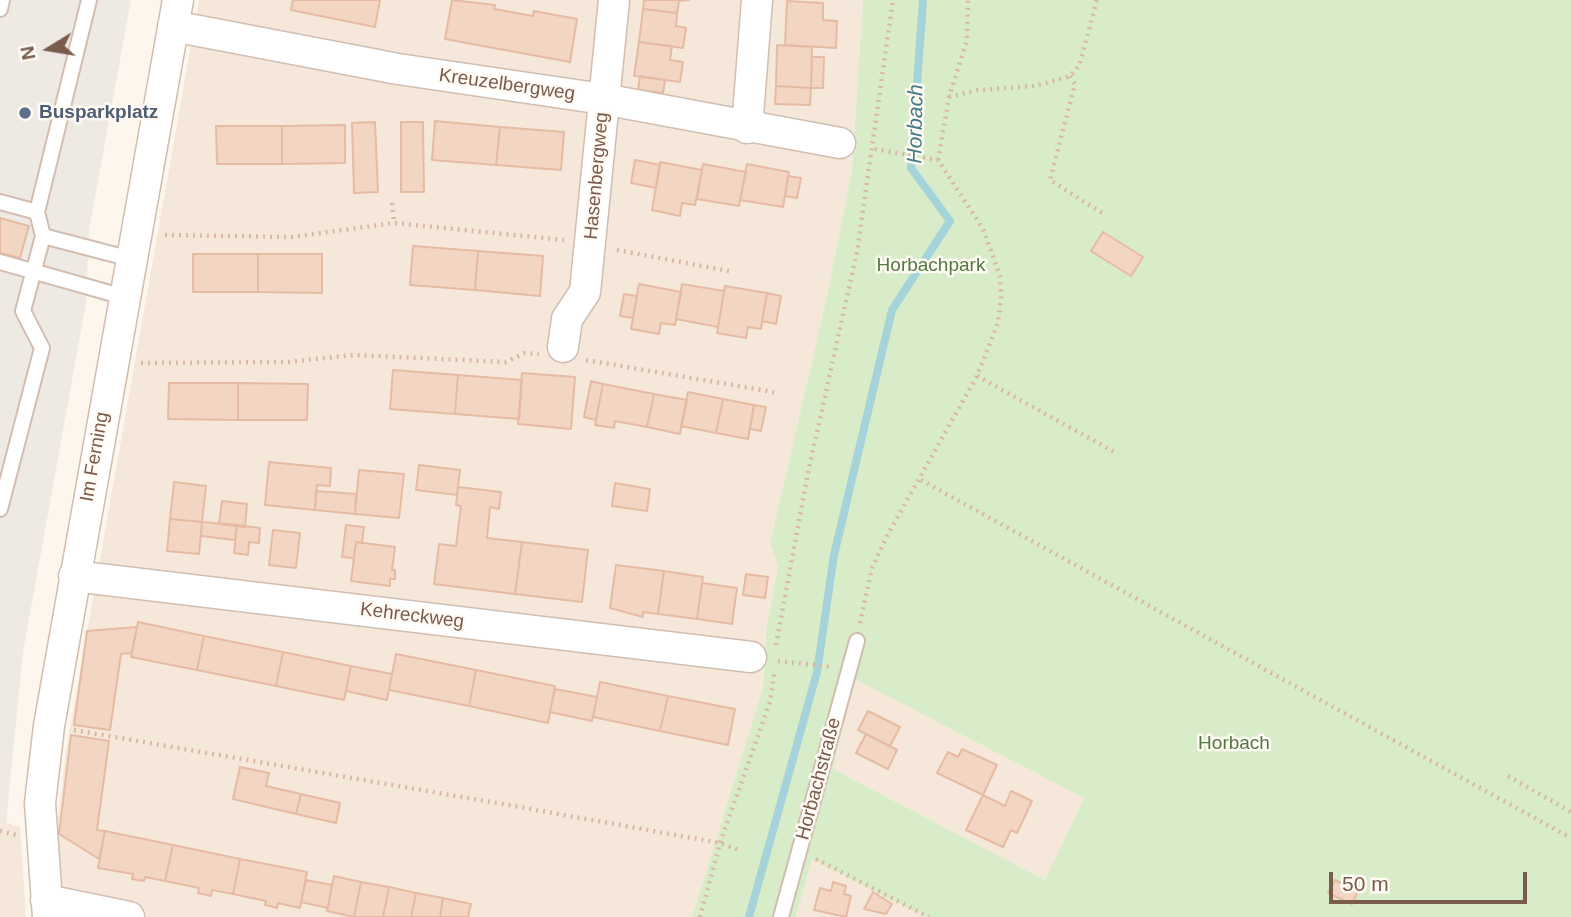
<!DOCTYPE html>
<html>
<head>
<meta charset="utf-8">
<style>
  body { margin:0 }
  #map { position:relative; width:1571px; height:917px; overflow:hidden; background:#fdf6ec; font-family:Arial,sans-serif }
  canvas { display:block }
  .north { position:absolute; left:14px; top:14px; width:70px; height:70px; -webkit-text-stroke:5px #fffaf3; paint-order:stroke; rotate:259deg; font-size:19px; font-weight:700; line-height:28px; text-align:center; color:#7a5c4d }
  .north::after { content:''; display:block; margin:auto; width:24px; height:32px; background:#7a5c4d; clip-path:polygon(50% 0,100% 100%,50% 72%,0 100%) }
  .scale { position:absolute; left:1329px; top:872px; width:198px; height:32px; box-sizing:border-box; border:4px solid #7a5c4d; border-top:0; padding-left:9px; font-size:21px; line-height:24px; white-space:nowrap; color:#7a5c4d; -webkit-text-stroke:5px #fffaf3; paint-order:stroke }
</style>
</head>
<body>
<div id="map">
<canvas width="1571" height="917"></canvas>
<div class="north">N</div>
<div class="scale">50 m</div>
</div>
<script>
const ctx = document.querySelector('canvas').getContext('2d');
ctx.lineJoin = 'round';
function fillPath(path, color) { ctx.fillStyle = color; ctx.fill(path, 'evenodd'); }
const shape = rows => new Path2D(rows.map(r => 'M' + r).join(''));
function stroke(path, color, width, dash) { ctx.strokeStyle = color; ctx.lineWidth = width; ctx.lineCap = dash ? 'butt' : 'round'; ctx.setLineDash(dash || []); ctx.stroke(path); }
function drawText(font, color, halo, rows, align = 'center') {
  ctx.font = font + ' Arial,sans-serif'; ctx.lineWidth = 5; ctx.setLineDash([]); ctx.textBaseline = 'middle'; ctx.strokeStyle = halo; ctx.fillStyle = color; for (const [text, x, y, turn = 0] of rows) {
    ctx.save(); ctx.translate(x, y); ctx.rotate((+turn || 0) * Math.PI / 180); ctx.textAlign = isNaN(turn) ? turn : align; if (halo) ctx.strokeText(text, 0, 0); ctx.fillText(text, 0, 0); ctx.restore();
  }
}
const residential = shape([
  [199,0,863,0,852,169,826,300,770,543,778,566,766,631,763,687,692,917,65,917,56,834,66,751],
  [854,679,1084,798,1045,880,833,769],
  [0,821,20,827,26,917,0,917],
  [812,858,925,917,796,917]
]);
const industrial = shape([
  [0,0,131,0,89,230,86,303,23,652,6,823,0,821]
]);
const green = shape([
  [863,0,1571,0,1571,917,925,917,812,859,796,917,692,917,763,687,766,631,778,566,770,543,826,300,852,169],
  [854,679,1084,798,1045,880,833,769]
]);
const stream = shape([
  [749,917,817,672,834,555,892,310,950,221,911,168,923,0]
]);
const building = shape([
  [293,0,380,0,375,27,291,10,293,0],
  [452,0,495,5,494,9,533,16,534,11,577,19,570,62,445,39,452,0],
  [644,0,689,0,679,1,677,13,643,9,644,0],
  [787,1,823,3,823,20,837,21,836,48,785,45,787,1],
  [643,9,677,13,676,26,686,28,683,48,639,42,643,9],
  [639,42,672,46,670,60,683,62,680,82,634,76,639,42],
  [777,45,812,47,811,88,776,86,777,45],
  [812,57,824,57,823,88,811,88,812,57],
  [640,76,665,80,663,93,638,90,640,76],
  [776,86,811,88,810,105,775,104,776,86],
  [435,121,500,127,496,165,432,160,435,121],
  [375,122,378,192,354,193,352,123,375,122],
  [401,122,423,122,424,192,401,192,401,122],
  [345,125,345,163,282,164,282,126,345,125],
  [216,126,282,126,282,164,217,164,216,126],
  [500,127,564,132,561,170,496,165,500,127],
  [635,160,660,165,656,188,631,183,635,160],
  [660,162,702,170,695,205,682,203,680,216,652,210,660,162],
  [703,164,746,172,739,206,697,199,703,164],
  [747,164,789,172,783,207,740,200,747,164],
  [788,176,801,178,797,198,785,196,788,176],
  [0,218,29,226,20,258,0,253,0,218],
  [1103,232,1143,257,1131,276,1091,251,1103,232],
  [413,246,478,251,475,290,410,285,413,246],
  [478,251,543,256,540,296,475,290,478,251],
  [193,254,258,254,258,292,193,292,193,254],
  [258,254,322,254,322,293,258,292,258,254],
  [639,284,681,292,675,325,661,323,659,334,631,329,639,284],
  [682,284,724,291,718,327,676,319,682,284],
  [725,286,767,293,761,329,748,327,746,338,717,333,725,286],
  [767,293,781,296,776,324,762,321,767,293],
  [624,294,637,296,633,318,620,316,624,294],
  [393,370,458,375,455,414,390,409,393,370],
  [522,373,575,377,571,429,518,424,522,373],
  [458,375,522,380,519,419,455,414,458,375],
  [591,381,603,384,596,420,584,417,591,381],
  [169,383,238,383,238,420,168,419,169,383],
  [238,383,308,384,307,420,238,420,238,383],
  [603,384,654,394,647,427,615,421,614,428,595,425,603,384],
  [688,392,723,399,716,433,681,426,688,392],
  [654,394,687,400,680,434,647,427,654,394],
  [723,399,754,405,748,439,716,433,723,399],
  [754,405,766,407,761,431,750,429,754,405],
  [269,462,331,468,330,486,317,485,315,510,265,505,269,462],
  [419,465,460,470,457,495,416,490,419,465],
  [359,470,404,474,399,518,355,514,359,470],
  [174,482,206,486,202,522,170,519,174,482],
  [615,483,650,489,647,511,612,506,615,483],
  [458,487,501,492,499,509,490,507,487,538,522,542,515,594,434,584,439,544,456,546,461,506,456,505,458,487],
  [316,491,356,494,355,514,315,510,316,491],
  [222,501,247,504,245,527,219,524,222,501],
  [170,519,202,522,199,554,167,551,170,519],
  [202,522,237,525,235,540,201,536,202,522],
  [237,525,260,528,259,543,249,542,248,555,234,553,237,525],
  [346,525,364,527,362,543,356,542,354,558,342,557,346,525],
  [273,530,300,533,296,568,269,565,273,530],
  [356,542,395,547,392,570,395,570,395,579,390,579,390,586,351,581,356,542],
  [522,542,588,550,582,602,515,594,522,542],
  [616,565,664,571,658,614,643,612,643,617,610,608,616,565],
  [664,571,703,577,697,619,658,614,664,571],
  [746,574,768,577,765,598,743,595,746,574],
  [702,583,737,588,732,624,697,619,702,583],
  [138,622,204,636,197,670,131,657,138,622],
  [137,627,132,653,121,654,110,730,74,725,87,631,137,627],
  [204,636,283,652,276,686,197,670,204,636],
  [283,652,351,666,344,700,276,686,283,652],
  [396,654,476,670,469,706,389,690,396,654],
  [351,666,392,674,387,700,346,691,351,666],
  [476,670,555,686,548,723,469,706,476,670],
  [600,682,668,696,660,731,593,717,600,682],
  [555,689,597,697,592,721,550,712,555,689],
  [668,696,735,709,728,745,660,731,668,696],
  [868,711,900,727,890,746,858,730,868,711],
  [866,734,897,750,888,769,856,753,866,734],
  [71,735,109,741,97,830,105,831,99,859,59,834,71,735],
  [962,749,997,765,983,795,937,773,948,752,958,757,962,749],
  [240,767,269,773,266,786,301,794,296,814,233,799,240,767],
  [1011,791,1032,801,1017,833,1011,830,1003,847,966,830,983,795,1005,806,1011,791],
  [301,794,340,803,336,823,296,814,301,794],
  [105,831,173,845,165,881,145,877,144,881,132,879,133,874,98,868,105,831],
  [173,845,240,859,233,894,212,890,211,896,198,893,199,888,165,881,173,845],
  [240,859,307,872,300,908,278,903,277,908,265,905,266,901,233,894,240,859],
  [334,876,361,882,354,917,327,911,334,876],
  [306,880,332,885,328,908,301,902,306,880],
  [1335,880,1358,891,1352,904,1328,893,1335,880],
  [361,882,389,887,383,917,354,917,361,882],
  [833,882,846,886,844,894,851,896,846,917,814,910,820,888,831,891,833,882],
  [389,887,416,893,411,917,383,917,389,887],
  [873,892,892,904,886,914,864,909,873,892],
  [416,893,443,898,440,917,411,917,416,893],
  [443,898,471,904,468,917,440,917,443,898]
]);
const path = shape([
  [1070,76,1075,84,1050,180,1102,213],
  [949,97,978,90,1035,86,1070,76,1079,66,1097,0],
  [938,160,949,97,967,40,968,0],
  [392,203,394,223],
  [165,235,291,237,394,223,564,240],
  [617,250,729,271],
  [586,360,779,393],
  [141,363,289,362,353,355,506,362,525,353,539,354],
  [977,376,1118,454],
  [921,480,1571,838],
  [860,623,872,568,888,534,977,376,998,323,1001,298,1000,276,983,229,938,160,874,149],
  [776,645,808,473,857,252,893,0],
  [778,661,832,667],
  [74,730,514,806,720,843,741,851],
  [1508,776,1571,812],
  [0,831,16,835],
  [816,859,929,917],
  [700,917,720,843,770,702,774,674]
]);
const lane = shape([
  [0,9,2,0],
  [0,202,37,212,43,236,23,311,42,348,0,509],
  [37,212,89,0],
  [43,236,131,259],
  [0,262,124,297],
  [781,917,857,641]
]);
const street = shape([
  [173,26,398,69,603,99,840,143],
  [747,128,757,0],
  [563,347,567,319,585,292,614,0],
  [74,576,751,657],
  [46,900,129,917],
  [48,917,40,803,49,726,178,0]
]);
const markers = [
  [25,113,7,"#5c6f8a"]
];
const streetNames = [
  ["Kreuzelbergweg",507,85,8],
  ["Hasenbergweg",597,176,-85],
  ["Im Ferning",95,457,-80],
  ["Kehreckweg",412,616,7],
  ["Horbachstraße",819,779,-75]
];
const serviceNames = [
  ["Busparkplatz",39,113]
];
const parkNames = [
  ["Horbachpark",931,266],
  ["Horbach",1234,744]
];
const waterNames = [
  ["Horbach",916,124,-89]
];
fillPath(residential, '#f5e8da');
fillPath(industrial, '#efe9e4');
fillPath(green, '#d8ecc9');
stroke(stream, '#a5d3da', 8);
fillPath(building, '#f3d5c3');
stroke(building, '#e6bba3', 2);
stroke(lane, '#d1beb0', 18);
stroke(street, '#d1beb0', 33);
stroke(path, '#d9b8a5', 4.5, [2, 5]);
stroke(lane, '#fff', 14);
stroke(street, '#fff', 30);
for (const [x, y, r, color] of markers) { const dot = new Path2D(); dot.arc(x, y, r, 0, 2 * Math.PI); ctx.fillStyle = color; ctx.fill(dot); stroke(dot, '#fffaf3', 2.5); }
drawText('19px', '#7a5c4d', '#fffaf3', streetNames);
drawText('bold 19px', '#4e5e75', '#fffaf3', serviceNames, 'left');
drawText('19px', '#537a41', '#fffaf3', parkNames);
drawText('italic 21px', '#437c86', '#fffaf3', waterNames);
</script>
</body>
</html>
